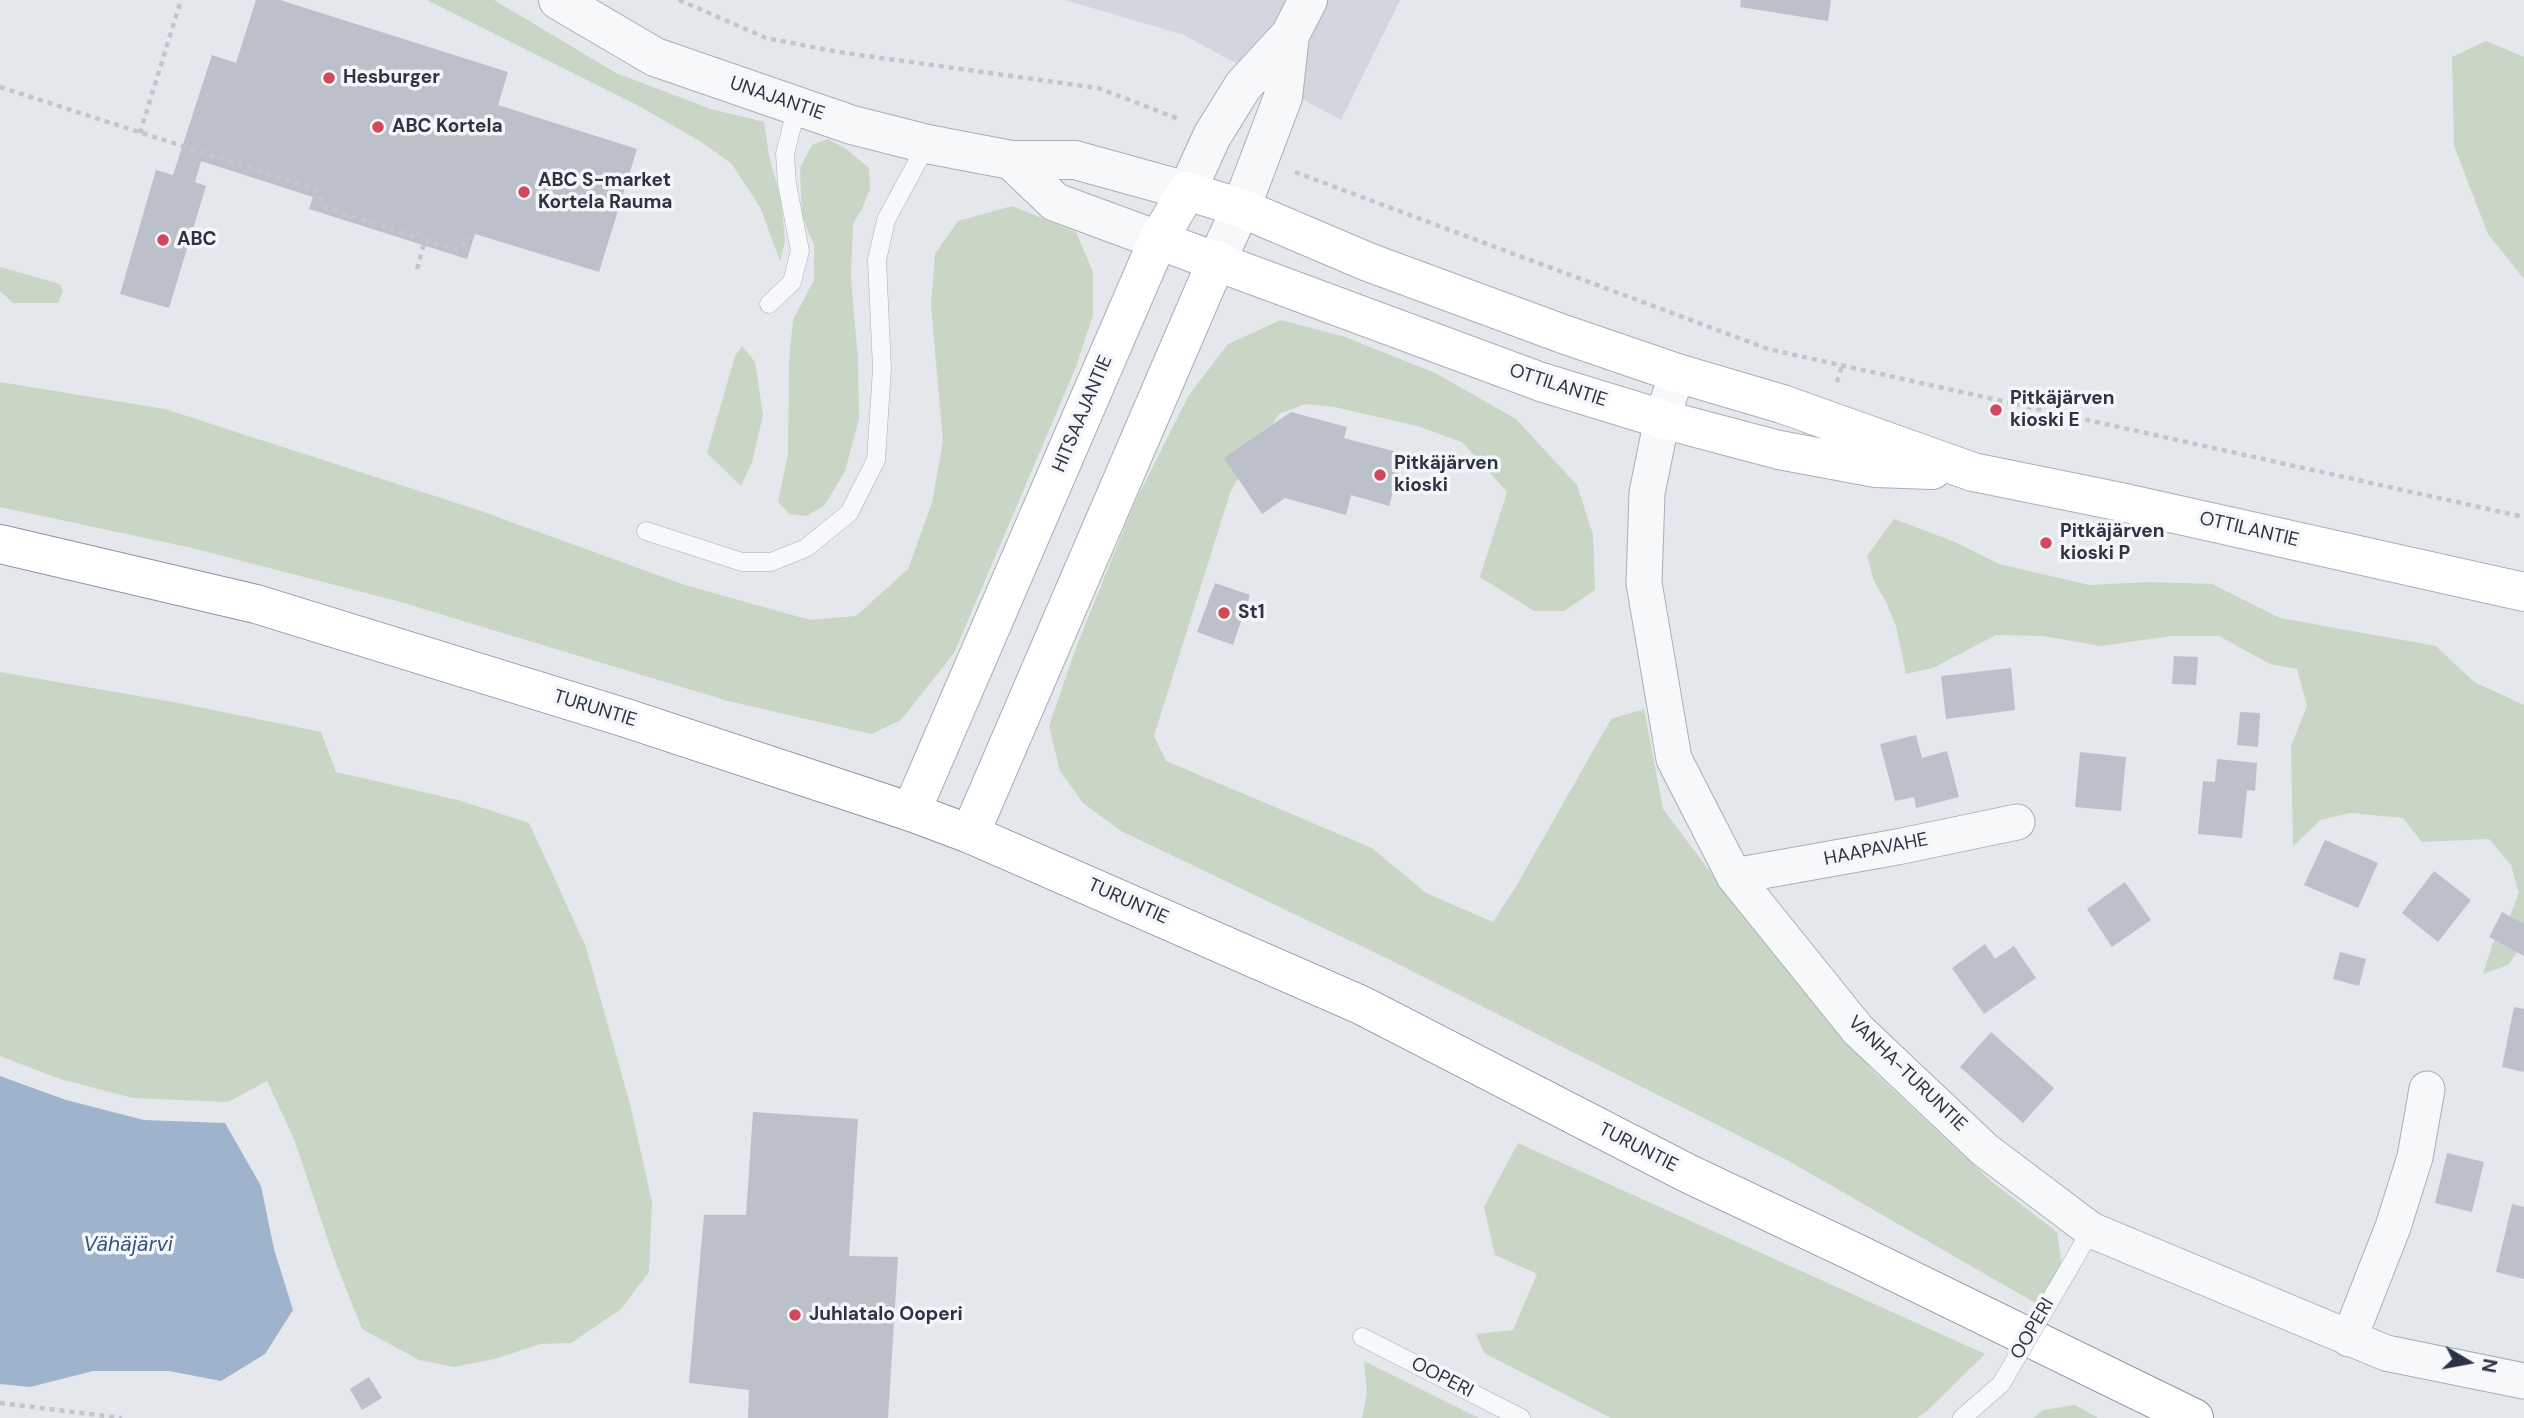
<!DOCTYPE html>
<html>
<head>
<meta charset="utf-8">
<style>
  body { margin:0 }
  #map { position:relative; width:2524px; height:1418px; overflow:hidden; background:#e4e7ec; font-family:"DM Sans",sans-serif }
  canvas { display:block }
  .north { position:absolute; left:2433px; top:1327px; width:70px; height:70px; -webkit-text-stroke:5px #f4f6f9; paint-order:stroke; rotate:100deg; font-size:19px; font-weight:700; line-height:28px; text-align:center; color:#2b3445 }
  .north::after { content:''; display:block; margin:auto; width:24px; height:32px; background:#2b3445; clip-path:polygon(50% 0,100% 100%,50% 72%,0 100%) }
</style>
</head>
<body>
<div id="map">
<canvas width="2524" height="1418"></canvas>
<div class="north">N</div>
</div>
<script>
const ctx = document.querySelector('canvas').getContext('2d');
ctx.lineJoin = 'round';
function fillPath(path, color) { ctx.fillStyle = color; ctx.fill(path, 'evenodd'); }
const shape = rows => new Path2D(rows.map(r => 'M' + r).join(''));
function stroke(path, color, width, dash) { ctx.strokeStyle = color; ctx.lineWidth = width; ctx.lineCap = dash ? 'butt' : 'round'; ctx.setLineDash(dash || []); ctx.stroke(path); }
function drawText(font, color, halo, rows, align = 'center') {
  ctx.font = font + ' "DM Sans",sans-serif'; ctx.lineWidth = 7; ctx.setLineDash([]); ctx.textBaseline = 'middle'; ctx.strokeStyle = halo; ctx.fillStyle = color; for (const [text, x, y, turn = 0] of rows) {
    ctx.save(); ctx.translate(x, y); ctx.rotate((+turn || 0) * Math.PI / 180); ctx.textAlign = isNaN(turn) ? turn : align; if (halo) ctx.strokeText(text, 0, 0); ctx.fillText(text, 0, 0); ctx.restore();
  }
}
const built = shape([
  [1065,0,1400,0,1341,120,1184,35]
]);
const green = shape([
  [427,0,494,0,616,73,711,109,764,122,769,156,781,199,785,241,780,261,760,207,731,163,701,142,639,106],
  [2486,41,2524,57,2524,279,2488,234,2454,146,2452,57],
  [828,139,846,149,869,168,870,189,862,209,853,224,851,278,858,360,859,419,845,471,824,506,806,516,789,514,778,502,788,454,789,361,793,320,814,280,814,245,802,216,800,168,812,145],
  [1012,206,1076,232,1093,272,1093,315,1076,367,954,653,901,720,871,734,728,701,397,601,192,548,0,507,0,382,165,409,478,510,685,585,810,620,856,616,908,569,932,503,943,441,931,306,935,254,958,221],
  [0,267,60,284,63,291,58,303,13,303,0,291],
  [1281,320,1345,337,1435,373,1516,419,1577,485,1593,535,1595,590,1564,611,1534,611,1480,577,1507,492,1462,442,1417,426,1335,407,1305,404,1279,414,1231,490,1154,736,1166,761,1372,848,1426,893,1493,922,1518,883,1611,719,1644,709,1663,809,1748,922,1874,1072,1992,1182,2057,1232,2064,1280,2046,1309,1785,1159,1384,957,1121,831,1083,803,1060,771,1049,726,1077,645,1134,504,1189,395,1228,344],
  [742,346,755,362,763,415,752,462,741,486,707,453,735,356],
  [1894,519,1955,542,1999,564,2089,585,2149,582,2212,584,2280,618,2436,646,2474,682,2524,705,2524,943,2508,965,2483,974,2493,943,2510,916,2519,893,2511,865,2489,839,2422,842,2403,818,2350,813,2321,820,2293,846,2291,746,2307,706,2297,669,2270,664,2219,636,2172,636,2100,646,2043,636,1996,635,1933,668,1906,674,1896,626,1886,602,1874,581,1867,556],
  [0,672,184,704,321,732,336,772,458,800,529,823,586,947,630,1104,652,1202,649,1272,621,1309,571,1343,541,1344,494,1359,454,1367,419,1360,362,1329,335,1261,294,1139,267,1081,228,1102,133,1098,60,1079,0,1056],
  [1518,1143,1985,1354,1927,1411,1917,1418,1611,1418,1484,1353,1476,1334,1513,1330,1537,1274,1495,1255,1484,1207],
  [1364,1361,1479,1418,1362,1418,1367,1393],
  [2075,1405,2098,1418,2034,1418,2043,1410]
]);
const water = shape([
  [0,1076,66,1100,144,1120,225,1123,261,1186,274,1249,293,1310,265,1354,221,1381,169,1371,93,1371,30,1387,0,1384]
]);
const building = shape([
  [256,0,280,0,508,72,498,105,637,149,599,272,475,234,467,259,309,209,313,197,201,161,195,182,206,186,169,308,120,294,156,170,173,175,212,55,236,63],
  [1741,0,1831,0,1828,21,1740,7],
  [1291,412,1347,427,1344,438,1404,454,1389,506,1351,495,1346,515,1285,498,1262,514,1224,458],
  [1215,583,1250,595,1233,645,1197,632],
  [2174,656,2198,657,2196,685,2172,684],
  [2011,668,2015,710,1946,719,1941,676],
  [2240,712,2260,713,2258,747,2237,745],
  [1916,735,1922,758,1947,751,1959,797,1916,808,1914,797,1895,801,1880,744],
  [2080,752,2126,757,2121,811,2075,807],
  [2217,759,2257,763,2255,791,2247,790,2242,838,2198,834,2203,781,2215,782],
  [2325,840,2378,863,2358,908,2304,885],
  [2434,871,2471,900,2438,942,2402,913],
  [2125,882,2151,920,2112,947,2087,909],
  [2502,912,2524,924,2524,956,2489,937],
  [1985,944,1995,959,2014,946,2036,978,1984,1014,1952,968],
  [2340,952,2366,959,2359,986,2333,979],
  [2514,1007,2524,1009,2524,1072,2502,1067],
  [1991,1032,2054,1088,2023,1123,1960,1067],
  [753,1112,858,1119,849,1256,898,1257,888,1418,748,1418,749,1390,689,1383,704,1215,746,1215],
  [2447,1153,2484,1162,2472,1212,2435,1203],
  [2512,1204,2524,1207,2524,1279,2496,1272],
  [369,1377,382,1398,362,1410,350,1389]
]);
const path = shape([
  [679,0,766,38,838,52,1098,88,1179,119],
  [0,87,315,189,326,208,416,237,420,232],
  [140,133,181,0],
  [1295,172,1768,349,2524,517],
  [417,269,425,240,459,250,470,237],
  [1837,382,1842,366],
  [0,1403,122,1418]
]);
const service = shape([
  [769,304,792,282,800,251,787,184,785,154,797,106],
  [646,531,742,562,771,562,806,548,849,513,876,460,882,369,877,260,886,220,927,144],
  [2068,1270,2091,1230],
  [1362,1337,1521,1418],
  [1962,1418,2001,1384]
]);
const minor = shape([
  [1677,373,1662,419,1647,493,1644,583,1674,759,1734,876,1858,1030,1985,1150,2091,1230,2386,1353,2524,1381],
  [1734,876,1897,847,2017,822],
  [2349,1339,2393,1227,2415,1157,2427,1089]
]);
const tertiary = shape([
  [558,0,655,57,852,125,927,144,1011,160,1075,160,1187,191,1212,136,1243,86,1290,35,1308,0],
  [1011,160,1055,202,1158,240],
  [1217,260,1241,208,1283,97,1290,35]
]);
const secondary = shape([
  [1158,240,1541,382,1662,419,1779,450,1876,468,1932,470],
  [911,812,1158,240,1187,191,1241,208,1368,262,1563,334,1677,373,1782,404,1973,472,2121,502,2524,592],
  [970,834,1217,260]
]);
const trunk = shape([
  [0,544,256,604,626,718,911,812,970,834,1361,1005,1687,1173,1856,1253,2194,1418]
]);
const serviceBridge = shape([
  [2001,1384,2068,1270]
]);
const markers = [
  [329,78,7,"#d1495b"],
  [378,127,7,"#d1495b"],
  [524,192,7,"#d1495b"],
  [163,240,7,"#d1495b"],
  [1996,410,7,"#d1495b"],
  [1380,475,7,"#d1495b"],
  [2046,543,7,"#d1495b"],
  [1224,613,7,"#d1495b"],
  [795,1315,7,"#d1495b"]
];
const poiNames = [
  ["Hesburger",343,78],
  ["ABC Kortela",392,127],
  ["ABC S-market",538,181],
  ["Kortela Rauma",538,203],
  ["ABC",177,240],
  ["Pitkäjärven",2010,399],
  ["kioski E",2010,421],
  ["Pitkäjärven",1394,464],
  ["kioski",1394,486],
  ["Pitkäjärven",2060,532],
  ["kioski P",2060,554],
  ["St1",1238,613],
  ["Juhlatalo Ooperi",809,1315]
];
const streetNames = [
  ["UNAJANTIE",777,99,19],
  ["OTTILANTIE",1558,386,18],
  ["HITSAAJANTIE",1083,414,-67],
  ["OTTILANTIE",2249,530,13],
  ["TURUNTIE",595,709,17],
  ["HAAPAVAHE",1876,850,-11],
  ["TURUNTIE",1128,902,24],
  ["VANHA-TURUNTIE",1907,1074,44],
  ["TURUNTIE",1638,1148,27],
  ["OOPERI",2033,1329,-60],
  ["OOPERI",1442,1378,27]
];
const waterNames = [
  ["Vähäjärvi",128,1245]
];
fillPath(built, '#d2d6de');
fillPath(green, '#c9d6c5');
fillPath(water, '#9fb4cc');
fillPath(building, '#bbc0ca');
stroke(service, '#a9aeb7', 19);
stroke(minor, '#a9aeb7', 37);
stroke(tertiary, '#a9aeb7', 40);
stroke(secondary, '#a9aeb7', 40);
stroke(trunk, '#8b94a3', 40);
stroke(path, '#c2c5cb', 4.5, [5, 5]);
stroke(service, '#f7f8fa', 18);
stroke(minor, '#f7f8fa', 35);
stroke(tertiary, '#f7f8fa', 38);
stroke(secondary, '#fff', 38);
stroke(trunk, '#fff', 38);
stroke(serviceBridge, '#a9aeb7', 19, []);
stroke(serviceBridge, '#f7f8fa', 18);
for (const [x, y, r, color] of markers) { const dot = new Path2D(); dot.arc(x, y, r, 0, 2 * Math.PI); ctx.fillStyle = color; ctx.fill(dot); stroke(dot, '#f4f6f9', 2.5); }
drawText('bold 19px', '#2b3445', '#f4f6f9', poiNames, 'left');
drawText('19px', '#2b3445', '#f4f6f9', streetNames);
drawText('italic 21px', '#34527a', '#f4f6f9', waterNames);
</script>
</body>
</html>
